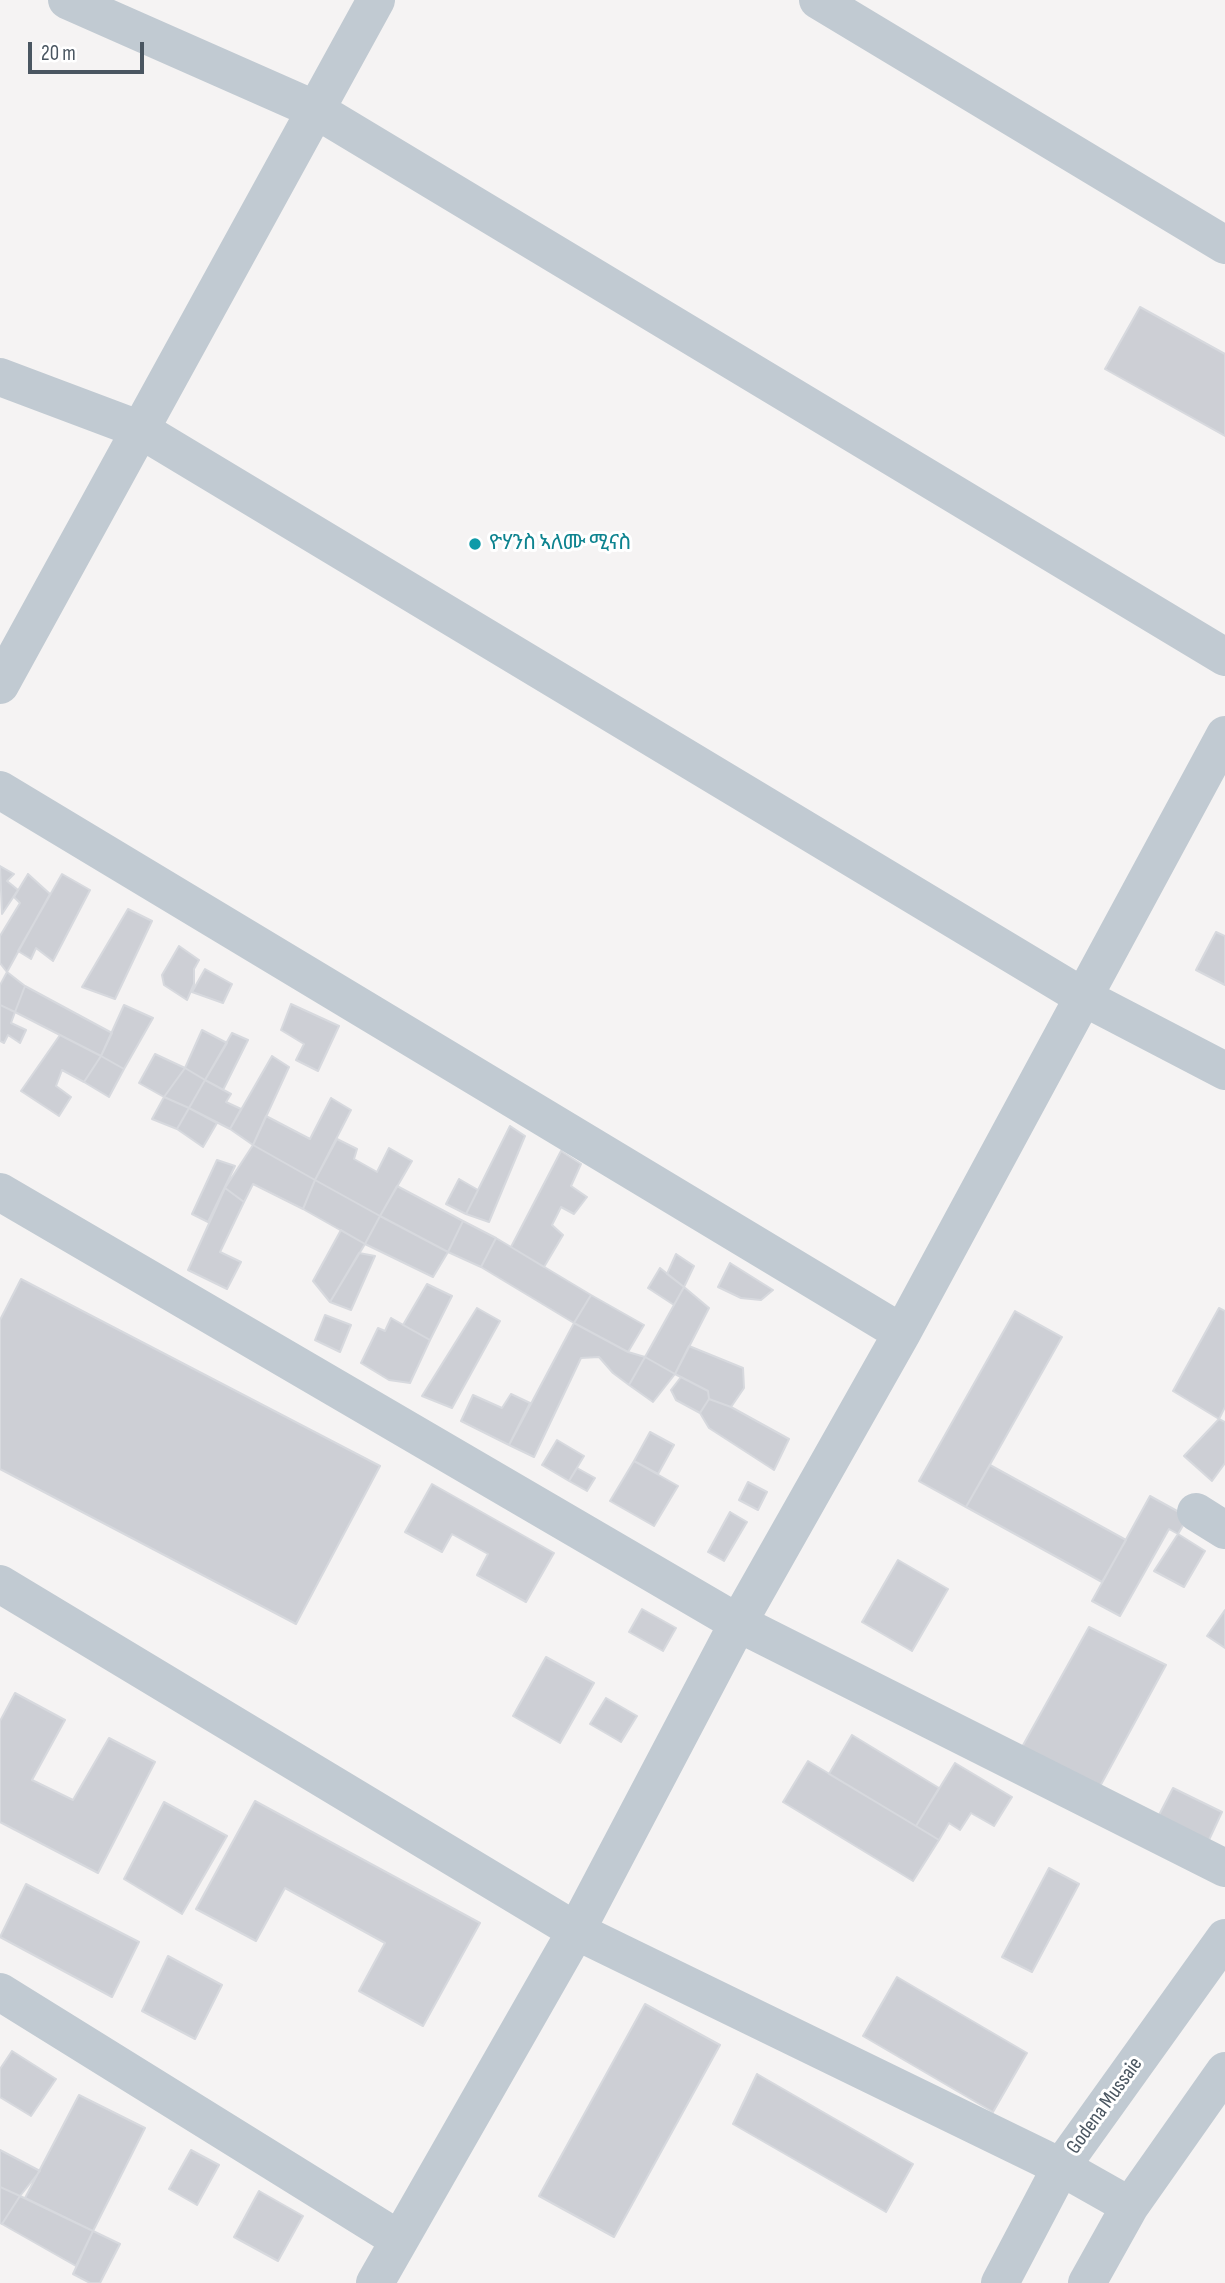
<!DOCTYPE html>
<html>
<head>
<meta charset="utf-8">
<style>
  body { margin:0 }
  #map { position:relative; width:1225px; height:2283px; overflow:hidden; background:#f5f3f3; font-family:"Sofia Sans Condensed",sans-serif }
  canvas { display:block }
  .scale { position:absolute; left:28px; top:42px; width:116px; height:32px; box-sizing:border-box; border:4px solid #4a5661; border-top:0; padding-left:9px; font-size:21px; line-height:24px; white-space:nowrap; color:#4a5661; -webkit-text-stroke:5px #fff; paint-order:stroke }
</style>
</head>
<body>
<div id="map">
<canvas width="1225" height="2283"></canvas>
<div class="scale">20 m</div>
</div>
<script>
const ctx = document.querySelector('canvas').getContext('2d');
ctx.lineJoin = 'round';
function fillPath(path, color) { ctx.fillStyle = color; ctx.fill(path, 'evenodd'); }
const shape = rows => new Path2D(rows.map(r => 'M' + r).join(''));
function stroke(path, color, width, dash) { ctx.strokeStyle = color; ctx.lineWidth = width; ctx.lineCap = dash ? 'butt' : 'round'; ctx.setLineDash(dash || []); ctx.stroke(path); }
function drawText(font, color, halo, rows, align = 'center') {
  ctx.font = font + ' "Sofia Sans Condensed","Noto Sans Ethiopic",sans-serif'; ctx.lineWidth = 6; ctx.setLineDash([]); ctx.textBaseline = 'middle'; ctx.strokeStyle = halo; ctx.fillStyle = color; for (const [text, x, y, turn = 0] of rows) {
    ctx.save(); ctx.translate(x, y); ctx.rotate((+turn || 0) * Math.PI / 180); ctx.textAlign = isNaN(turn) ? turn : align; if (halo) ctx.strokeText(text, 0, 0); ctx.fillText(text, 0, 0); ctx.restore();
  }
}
const building = shape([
  [1140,307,1225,354,1225,436,1105,369,1140,307],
  [0,866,14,874,7,881,18,890,2,914,0,866],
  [28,874,50,894,7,972,0,963,0,936,20,903,14,897,28,874],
  [62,874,90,890,53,961,36,948,31,959,18,951,62,874],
  [128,909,152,921,115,999,82,987,128,909],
  [1216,932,1225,936,1225,985,1196,970,1216,932],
  [179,946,199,960,194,969,194,984,187,1000,164,985,162,975,179,946],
  [205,969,232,984,223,1003,192,992,205,969],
  [7,972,25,986,15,1012,0,1005,0,985,7,972],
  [25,986,112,1033,101,1056,15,1012,25,986],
  [291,1004,339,1026,318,1071,296,1060,304,1044,281,1030,291,1004],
  [0,1005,15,1012,11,1023,26,1030,20,1043,8,1035,4,1043,0,1041,0,1005],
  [124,1005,153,1018,124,1069,101,1056,124,1005],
  [202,1030,227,1043,205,1080,185,1068,202,1030],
  [232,1033,248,1040,223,1090,205,1080,232,1033],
  [60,1035,101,1056,84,1082,62,1070,56,1086,71,1097,59,1116,21,1091,60,1035],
  [155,1054,185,1068,164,1097,139,1083,155,1054],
  [101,1056,124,1069,109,1097,84,1082,101,1056],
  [272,1056,289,1067,253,1145,230,1129,272,1056],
  [185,1068,205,1080,189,1108,164,1097,185,1068],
  [205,1080,231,1094,226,1102,241,1109,230,1129,189,1108,205,1080],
  [164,1097,189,1108,177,1129,152,1119,164,1097],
  [331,1098,351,1110,315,1180,253,1145,266,1116,310,1139,331,1098],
  [189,1108,217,1123,203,1147,177,1129,189,1108],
  [510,1126,525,1136,489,1222,466,1214,510,1126],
  [337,1139,357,1149,354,1159,377,1172,389,1148,412,1161,380,1216,315,1180,337,1139],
  [253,1145,315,1180,303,1209,253,1184,244,1202,225,1188,253,1145],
  [561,1151,581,1164,571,1186,587,1197,574,1214,561,1207,552,1225,563,1235,544,1267,511,1247,561,1151],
  [217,1160,235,1166,208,1222,192,1214,217,1160],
  [459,1179,478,1190,466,1214,446,1204,459,1179],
  [315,1180,380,1216,365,1244,303,1209,315,1180],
  [397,1186,463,1221,448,1252,380,1216,397,1186],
  [225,1188,244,1202,220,1252,241,1262,227,1289,188,1270,225,1188],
  [380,1216,448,1252,433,1277,365,1244,380,1216],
  [463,1221,496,1238,481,1267,448,1252,463,1221],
  [341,1230,365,1244,330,1302,313,1281,341,1230],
  [496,1238,591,1295,574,1323,481,1267,496,1238],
  [359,1253,375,1256,351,1310,330,1302,359,1253],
  [676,1254,694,1266,684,1287,667,1274,676,1254],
  [730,1263,773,1290,761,1300,741,1298,718,1287,730,1263],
  [660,1268,684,1287,674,1305,648,1288,660,1268],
  [21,1279,380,1466,296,1624,0,1469,0,1320,21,1279],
  [427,1284,452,1296,430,1340,403,1325,427,1284],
  [684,1287,709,1308,675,1374,645,1357,684,1287],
  [591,1295,644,1325,628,1352,574,1323,591,1295],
  [477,1308,500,1321,452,1408,422,1396,477,1308],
  [1219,1308,1225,1311,1225,1407,1219,1419,1173,1391,1219,1308],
  [1015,1311,1062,1337,966,1507,919,1481,1015,1311],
  [325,1315,351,1325,340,1352,315,1340,325,1315],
  [391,1318,430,1340,410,1383,389,1380,361,1363,378,1328,385,1331,391,1318],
  [574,1323,628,1352,645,1357,629,1385,613,1373,599,1357,581,1358,534,1457,509,1445,574,1323],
  [689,1346,743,1368,744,1388,731,1407,709,1399,708,1391,675,1374,689,1346],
  [645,1357,675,1374,653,1402,629,1385,645,1357],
  [681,1377,708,1391,709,1399,700,1413,676,1400,671,1390,681,1377],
  [511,1394,530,1403,509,1445,461,1421,473,1395,502,1408,511,1394],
  [709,1399,731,1407,789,1439,774,1470,709,1428,700,1413,709,1399],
  [1219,1419,1225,1422,1225,1463,1212,1481,1184,1456,1219,1419],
  [650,1432,674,1445,658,1474,634,1461,650,1432],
  [557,1440,584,1456,569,1481,542,1465,557,1440],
  [634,1461,678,1486,654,1526,610,1501,634,1461],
  [990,1465,1126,1540,1102,1582,966,1507,990,1465],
  [577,1468,595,1478,587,1491,569,1481,577,1468],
  [748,1482,767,1492,758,1510,739,1500,748,1482],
  [432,1484,554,1553,526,1602,477,1575,488,1554,452,1534,442,1552,405,1532,432,1484],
  [1150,1496,1188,1517,1178,1534,1169,1529,1120,1616,1092,1601,1150,1496],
  [730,1512,747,1522,724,1561,708,1552,730,1512],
  [1178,1534,1205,1551,1184,1587,1154,1571,1178,1534],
  [898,1560,948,1589,912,1651,862,1622,898,1560],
  [642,1609,676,1628,663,1651,629,1632,642,1609],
  [1225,1610,1225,1648,1207,1636,1225,1610],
  [1089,1627,1166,1665,1098,1790,1022,1747,1089,1627],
  [546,1657,594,1683,560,1743,513,1716,546,1657],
  [15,1693,65,1720,32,1780,73,1800,109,1738,155,1762,98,1873,0,1822,0,1721,15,1693],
  [606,1698,637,1716,621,1742,590,1724,606,1698],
  [852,1735,939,1788,916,1826,829,1774,852,1735],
  [808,1761,939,1840,913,1881,783,1802,808,1761],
  [955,1763,1012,1797,994,1826,971,1813,960,1830,949,1823,939,1840,916,1826,955,1763],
  [1173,1788,1222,1812,1208,1842,1158,1817,1173,1788],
  [255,1801,480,1923,423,2026,359,1991,385,1943,285,1888,256,1941,196,1909,255,1801],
  [164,1802,227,1836,182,1914,124,1879,164,1802],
  [1049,1868,1079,1884,1032,1972,1002,1957,1049,1868],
  [26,1884,139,1942,112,1997,0,1937,26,1884],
  [168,1956,222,1985,195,2039,142,2011,168,1956],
  [897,1977,1027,2053,993,2112,863,2036,897,1977],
  [645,2004,720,2045,614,2237,539,2196,645,2004],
  [12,2051,56,2079,31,2116,0,2097,0,2069,12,2051],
  [757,2074,913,2164,886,2212,733,2124,757,2074],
  [79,2095,145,2128,93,2231,25,2198,79,2095],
  [0,2150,40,2171,20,2196,0,2187,0,2150],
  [191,2150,219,2165,197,2205,169,2189,191,2150],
  [0,2187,20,2196,2,2224,0,2223,0,2187],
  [259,2191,303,2216,278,2261,234,2237,259,2191],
  [20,2196,93,2231,76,2266,2,2224,20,2196],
  [93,2231,120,2244,100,2283,90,2283,73,2274,93,2231]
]);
const minor = shape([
  [67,0,316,110,1225,657],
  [818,0,1225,245],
  [0,377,141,430,1085,998,1225,1071],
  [0,685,376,0],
  [0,790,902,1333],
  [0,1192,738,1623,1225,1868],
  [1196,1512,1225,1530],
  [0,1584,576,1931,1061,2167,1130,2206],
  [0,1992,398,2239],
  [375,2283,576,1931,738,1623,902,1333,1225,735],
  [1000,2283,1061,2167,1225,1938],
  [1087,2283,1130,2206,1225,2071]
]);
const markers = [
  [475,544,7,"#0f9aa8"]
];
const cultureNames = [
  ["ዮሃንስ ኣለሙ ሚናስ",489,544]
];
const streetNames = [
  ["Godena Mussaie",1105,2106,-54]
];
fillPath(building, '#cdcfd5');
stroke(building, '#d7d9de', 2);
stroke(minor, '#c1cad2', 38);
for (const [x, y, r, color] of markers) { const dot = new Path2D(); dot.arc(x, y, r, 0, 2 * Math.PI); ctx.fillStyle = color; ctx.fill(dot); stroke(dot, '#fff', 2.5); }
drawText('21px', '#0d838f', '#fff', cultureNames, 'left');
drawText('21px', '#4a5661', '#fff', streetNames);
</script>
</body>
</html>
